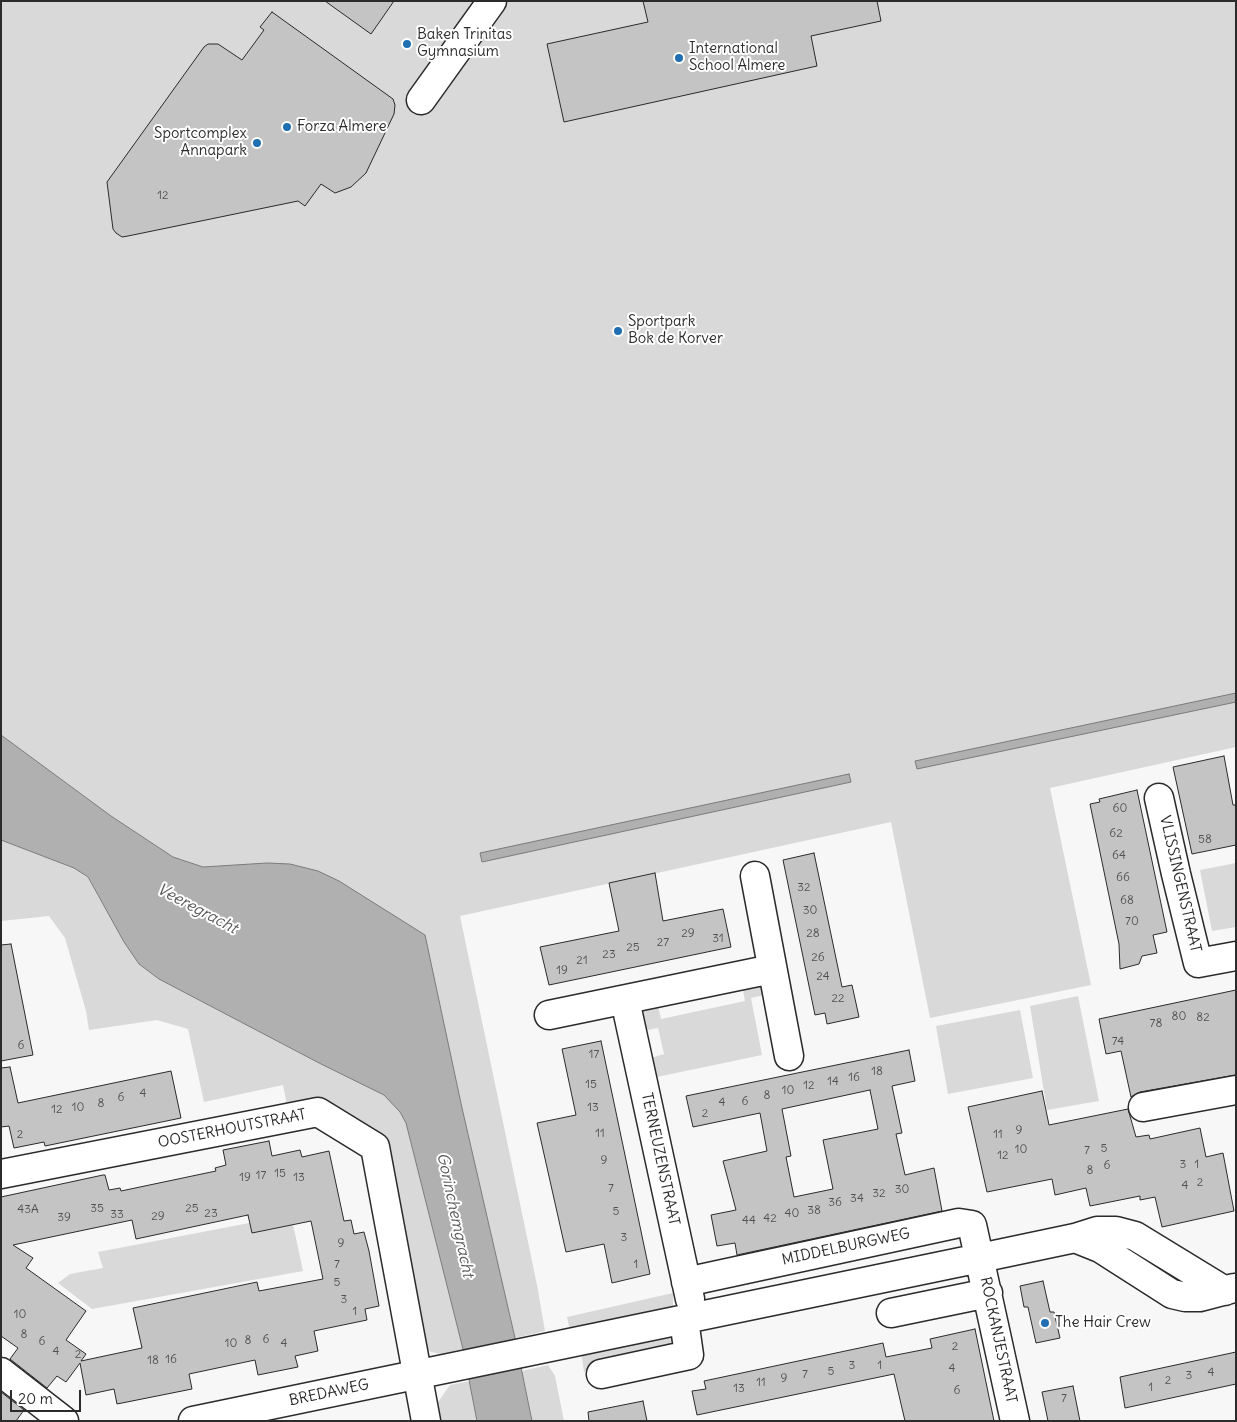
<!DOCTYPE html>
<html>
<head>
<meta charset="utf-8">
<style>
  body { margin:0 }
  #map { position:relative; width:1237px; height:1422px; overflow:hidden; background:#f7f7f7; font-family:Delius,sans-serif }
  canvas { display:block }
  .frame { position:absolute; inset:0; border:2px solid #2b2b2b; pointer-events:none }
  .scale { position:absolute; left:10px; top:1390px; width:71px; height:22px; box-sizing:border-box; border:2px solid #2b2b2b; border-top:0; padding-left:6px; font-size:15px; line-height:18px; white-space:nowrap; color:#2b2b2b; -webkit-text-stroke:4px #fff; paint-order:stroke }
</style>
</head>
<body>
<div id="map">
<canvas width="1237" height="1422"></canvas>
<div class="frame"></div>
<div class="scale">20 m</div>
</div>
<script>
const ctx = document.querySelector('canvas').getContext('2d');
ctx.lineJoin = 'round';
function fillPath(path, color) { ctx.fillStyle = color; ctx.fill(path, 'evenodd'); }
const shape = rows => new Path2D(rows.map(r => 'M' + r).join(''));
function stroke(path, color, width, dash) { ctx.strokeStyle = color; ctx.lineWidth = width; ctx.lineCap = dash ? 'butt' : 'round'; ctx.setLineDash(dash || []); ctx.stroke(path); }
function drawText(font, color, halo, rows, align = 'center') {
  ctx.font = font + ' Delius,sans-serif'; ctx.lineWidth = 4; ctx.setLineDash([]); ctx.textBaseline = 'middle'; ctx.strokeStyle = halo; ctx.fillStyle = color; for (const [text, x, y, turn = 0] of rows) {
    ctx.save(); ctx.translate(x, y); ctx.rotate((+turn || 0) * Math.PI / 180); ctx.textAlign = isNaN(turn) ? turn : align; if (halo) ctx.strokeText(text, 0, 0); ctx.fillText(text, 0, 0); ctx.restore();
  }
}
const green = shape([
  [1,1,1236,1,1236,747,1050,788,1091,985,930,1018,891,822,460,916,537,1285,545,1331,515,1338,462,1108,424,935,221,866,203,867,173,857,111,816,1,735],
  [1,840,74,868,88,878,124,942,139,964,159,979,318,1063,385,1095,400,1112,406,1123,463,1349,441,1354,431,1352,420,1345,385,1164,287,1105,283,1085,204,1102,188,1029,157,1020,89,1030,86,1011,65,938,49,916,1,921],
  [1236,863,1236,927,1212,931,1200,870],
  [742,984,763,985,768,994,751,998,762,1055,652,1078,648,1059,664,1054,658,1028,642,1031,640,1020,642,1011,648,1005,657,1002,661,1019,745,1001],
  [1078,996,1099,1101,1047,1110,1030,1006],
  [1020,1010,1033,1078,948,1094,936,1026],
  [291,1215,303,1271,92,1309,58,1283,70,1274,103,1268,98,1252],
  [673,1293,673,1313,572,1340,567,1317],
  [678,1333,682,1349,584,1372,581,1350],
  [548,1365,555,1376,564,1421,532,1421,522,1371],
  [470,1381,477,1421,438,1421,436,1405,450,1385]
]);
const water = shape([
  [1236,693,1236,702,917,769,915,761,1236,693],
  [1,735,111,816,173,857,203,867,267,863,290,864,318,871,339,881,425,935,462,1108,515,1338,532,1421,477,1421,463,1349,406,1123,400,1112,384,1095,319,1063,159,979,139,964,124,942,88,877,74,868,1,840,1,735],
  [849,774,851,782,482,862,480,853,849,774]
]);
const building = shape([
  [325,1,394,1,371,34,325,1],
  [643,1,877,1,881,21,811,36,817,66,564,122,547,44,648,22,643,1],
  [272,12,393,99,395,105,394,114,366,173,351,187,335,193,321,184,305,206,298,201,128,236,122,237,116,233,113,229,107,182,204,47,208,44,218,44,242,60,264,30,260,27,272,12],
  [1224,756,1233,805,1236,805,1236,845,1192,854,1173,767,1224,756],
  [1137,790,1167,932,1153,935,1157,953,1142,956,1139,964,1120,969,1119,944,1090,804,1100,802,1099,799,1137,790],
  [814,853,842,987,852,985,859,1017,827,1024,825,1013,815,1015,783,860,814,853],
  [655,873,663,921,723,909,731,947,549,985,540,947,619,931,609,883,655,873],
  [11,944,33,1055,1,1061,1,945,11,944],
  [1236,990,1236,1075,1140,1092,1131,1097,1121,1051,1106,1054,1099,1019,1236,990],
  [601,1041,650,1274,612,1283,604,1244,566,1252,537,1123,576,1115,562,1049,601,1041],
  [909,1050,915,1081,892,1086,902,1133,896,1134,905,1175,934,1168,942,1211,737,1255,735,1243,717,1246,711,1215,736,1210,723,1161,767,1151,760,1113,693,1127,686,1096,909,1050],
  [870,1090,878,1129,823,1140,833,1189,794,1197,786,1157,791,1156,782,1109,870,1090],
  [10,1067,18,1103,171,1071,181,1118,45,1146,44,1142,14,1148,9,1126,1,1127,1,1068,10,1067],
  [1042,1091,1049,1125,1128,1109,1136,1137,1149,1135,1150,1139,1200,1128,1206,1157,1223,1153,1234,1211,1162,1227,1155,1197,1140,1200,1140,1196,1090,1206,1086,1188,1055,1195,1052,1179,987,1192,968,1107,1042,1091],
  [269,1141,272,1156,300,1150,302,1157,329,1151,344,1221,351,1220,354,1234,364,1232,369,1251,379,1306,365,1309,367,1320,314,1331,318,1351,295,1356,298,1367,258,1375,255,1360,189,1374,192,1389,117,1404,114,1389,86,1395,80,1363,66,1382,57,1376,47,1388,10,1359,18,1348,1,1336,1,1197,103,1175,105,1175,109,1190,120,1188,121,1191,216,1171,215,1168,226,1165,223,1150,269,1141],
  [248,1215,252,1233,311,1221,323,1279,259,1291,257,1282,133,1308,142,1348,81,1361,86,1354,66,1340,86,1311,26,1268,33,1258,13,1245,132,1220,136,1239,248,1215],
  [1043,1281,1050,1312,1054,1312,1060,1338,1036,1343,1028,1307,1024,1307,1020,1286,1043,1281],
  [975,1329,994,1421,905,1421,894,1374,697,1415,692,1391,706,1389,704,1381,883,1343,886,1357,932,1348,930,1339,975,1329],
  [1236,1352,1236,1384,1125,1408,1120,1377,1236,1352],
  [1073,1386,1080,1421,1048,1421,1042,1392,1073,1386],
  [1,1392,24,1410,16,1421,1,1421,1,1392],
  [643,1401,647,1421,589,1421,588,1412,643,1401]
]);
const minor = shape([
  [421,100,492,1],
  [1159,798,1176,874,1198,963,1236,956],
  [755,876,789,1056],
  [625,1000,690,1299],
  [549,1015,772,969],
  [1143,1107,1236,1090],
  [1,1174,318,1112,375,1147,426,1421],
  [1075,1238,1100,1248,1172,1294,1185,1297,1200,1297,1234,1288],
  [686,1282,959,1223,972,1225,1015,1421],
  [891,1313,988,1293],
  [1,1372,64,1421],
  [601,1374,689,1355,684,1320],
  [193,1421,980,1258,1075,1238,1097,1231,1116,1231,1135,1236,1225,1291]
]);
const markers = [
  [407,44,5,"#1f6fb2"],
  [679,58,5,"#1f6fb2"],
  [287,127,5,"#1f6fb2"],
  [257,143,5,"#1f6fb2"],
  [618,331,5,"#1f6fb2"],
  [1045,1323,5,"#1f6fb2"]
];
const numberNames = [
  ["12",163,196],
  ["60",1120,809],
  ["62",1116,834],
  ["58",1205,840],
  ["64",1119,856],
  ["66",1123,878],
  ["32",804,888],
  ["68",1127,901],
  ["30",810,911],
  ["70",1132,922],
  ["29",688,934],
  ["28",813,934],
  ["31",718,939],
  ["27",663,943],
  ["25",633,948],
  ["23",609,955],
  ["26",818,958],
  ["21",582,961],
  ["19",562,971],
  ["24",823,977],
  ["22",838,999],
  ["80",1179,1017],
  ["82",1203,1018],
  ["78",1156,1024],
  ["74",1118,1042],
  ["6",21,1046],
  ["17",594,1055],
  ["18",877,1072],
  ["16",854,1078],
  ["14",833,1082],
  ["15",591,1085],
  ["12",809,1086],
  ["10",788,1091],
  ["4",143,1094],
  ["8",767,1096],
  ["6",121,1098],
  ["6",745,1102],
  ["4",722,1103],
  ["8",101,1104],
  ["10",78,1108],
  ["13",593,1108],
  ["12",57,1110],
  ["2",705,1114],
  ["9",1019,1131],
  ["11",600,1134],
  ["2",20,1135],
  ["11",998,1135],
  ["5",1104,1149],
  ["10",1021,1150],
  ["7",1087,1151],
  ["12",1003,1156],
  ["9",604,1161],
  ["3",1183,1165],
  ["1",1197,1165],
  ["6",1107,1166],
  ["8",1090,1171],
  ["15",280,1174],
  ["17",261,1176],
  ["19",245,1178],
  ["13",299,1178],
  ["2",1200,1183],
  ["4",1185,1186],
  ["7",611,1189],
  ["30",902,1190],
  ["32",879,1194],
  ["34",857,1199],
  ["36",835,1203],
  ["35",97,1209],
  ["25",192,1209],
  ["43A",28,1210],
  ["38",814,1211],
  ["5",616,1212],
  ["23",211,1214],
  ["40",792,1214],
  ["33",117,1215],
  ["29",158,1217],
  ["39",64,1218],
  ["42",770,1219],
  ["44",749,1221],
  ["3",624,1238],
  ["9",341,1244],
  ["7",337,1265],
  ["1",636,1265],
  ["5",337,1283],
  ["3",344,1300],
  ["1",355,1312],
  ["10",20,1315],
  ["8",24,1335],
  ["6",266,1340],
  ["8",248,1341],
  ["6",42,1342],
  ["10",231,1344],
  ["4",284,1344],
  ["2",955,1347],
  ["4",56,1352],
  ["2",78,1355],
  ["16",171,1360],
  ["18",153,1361],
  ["3",852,1366],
  ["1",880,1366],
  ["4",952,1369],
  ["5",831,1372],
  ["4",1211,1373],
  ["7",805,1375],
  ["3",1189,1376],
  ["9",784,1379],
  ["2",1168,1381],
  ["11",761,1383],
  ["1",1151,1388],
  ["13",739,1389],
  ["6",957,1391],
  ["7",1064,1399]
];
const poiNames = [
  ["Baken Trinitas",417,35],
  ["Gymnasium",417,52],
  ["International",689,49],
  ["School Almere",689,66],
  ["Forza Almere",297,127],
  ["Sportcomplex",247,134,"right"],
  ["Annapark",247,151,"right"],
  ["Sportpark",628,322],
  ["Bok de Korver",628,339],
  ["The Hair Crew",1055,1323]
];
const streetNames = [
  ["VLISSINGENSTRAAT",1180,884,77],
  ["OOSTERHOUTSTRAAT",232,1129,-11],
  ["TERNEUZENSTRAAT",660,1159,78],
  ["MIDDELBURGWEG",846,1247,-12],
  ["ROCKANJESTRAAT",998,1340,78],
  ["BREDAWEG",329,1393,-12]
];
const waterNames = [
  ["Veeregracht",197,909,28],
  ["Gorinchemgracht",455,1215,78]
];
fillPath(green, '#d9d9d9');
fillPath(water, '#b0b0b0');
stroke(water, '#7b7b7b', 1);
fillPath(building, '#c4c4c4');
stroke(building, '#2b2b2b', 1);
stroke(minor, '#2b2b2b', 31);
stroke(minor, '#fff', 28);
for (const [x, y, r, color] of markers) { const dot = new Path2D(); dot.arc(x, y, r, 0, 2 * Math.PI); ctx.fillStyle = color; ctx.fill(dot); stroke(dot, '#fff', 2); }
drawText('12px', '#515151', null, numberNames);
drawText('15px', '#2b2b2b', '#fff', poiNames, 'left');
drawText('15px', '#2b2b2b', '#fff', streetNames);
drawText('italic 16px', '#5a5a5a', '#fff', waterNames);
</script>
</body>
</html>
